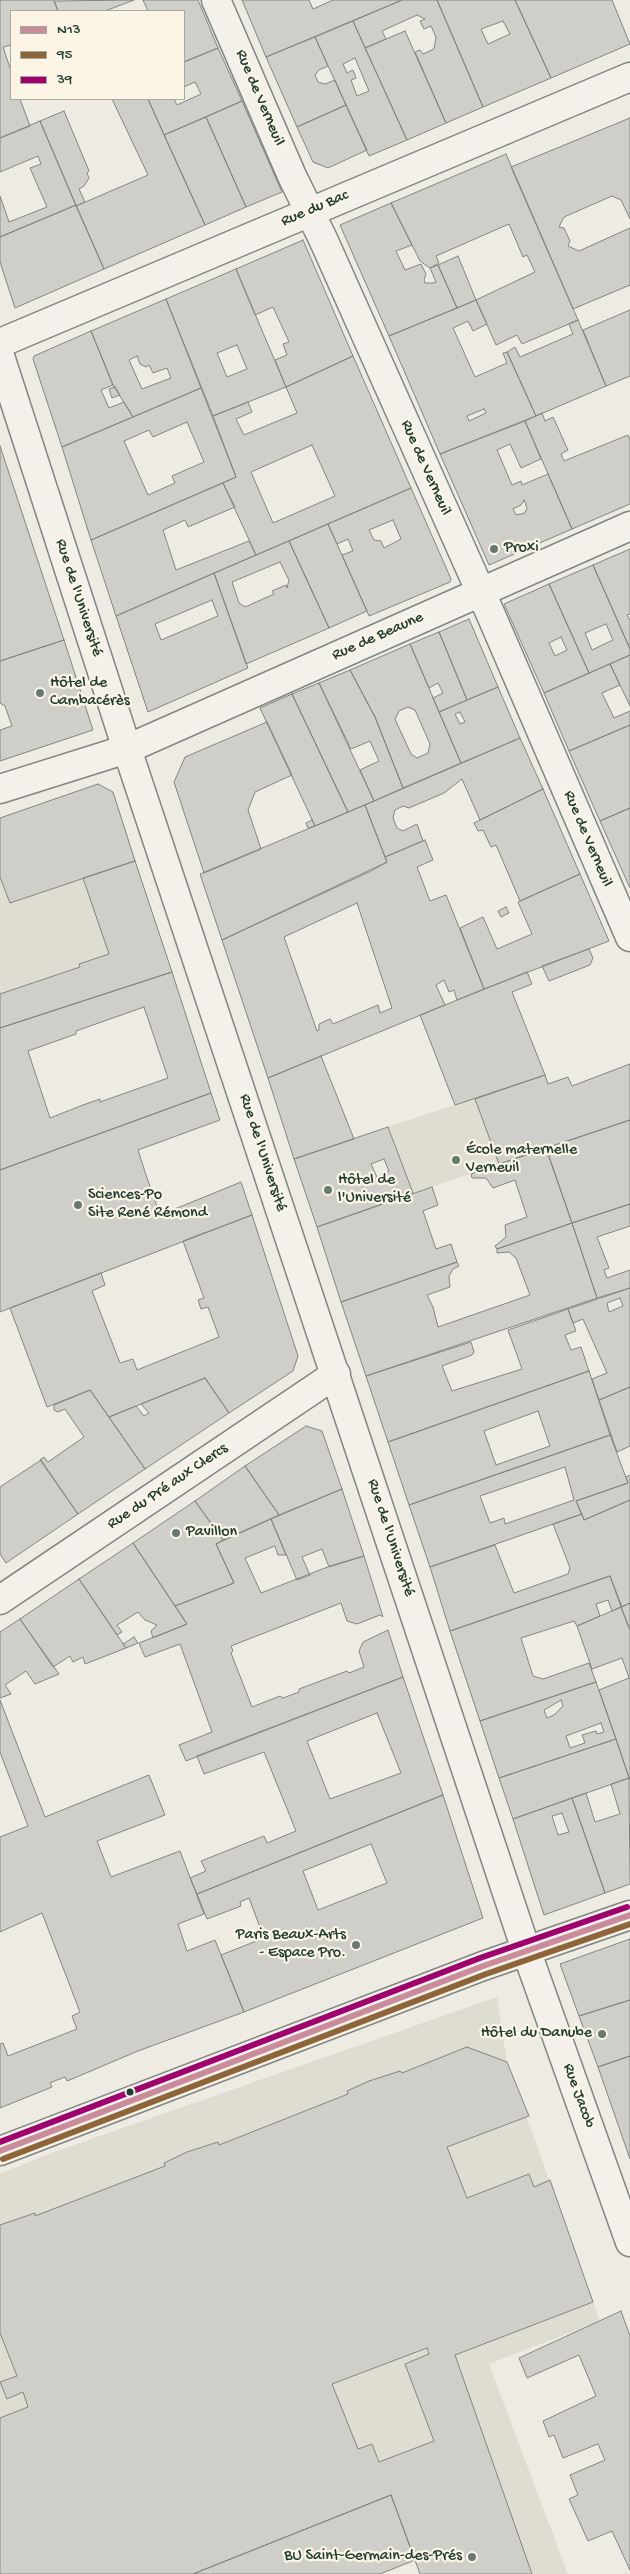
<!DOCTYPE html>
<html>
<head>
<meta charset="utf-8">
<style>
  body { margin:0 }
  #map { position:relative; width:630px; height:2574px; overflow:hidden; background:#eeebe3; font-family:"Gochi Hand",sans-serif }
  canvas { display:block }
  .legend { position:absolute; left:10px; top:10px; width:175px; height:90px; box-sizing:border-box; background:#fcf5e5; border:1px solid #a4ab9e; margin:0; padding:6px 9px; list-style:none; font-size:15px; color:#1f3d34 }
  .legend li { display:flex; align-items:center; gap:10px; height:25px }
  .legend b { width:25px; border:1px solid #a4ab9e }
</style>
</head>
<body>
<div id="map">
<canvas width="630" height="2574"></canvas>
<ul class="legend">
<li><b style="height:6px;background:#ca8b9a"></b>N13</li>
<li><b style="height:6px;background:#8d6538"></b>95</li>
<li><b style="height:6px;background:#a0006e"></b>39</li>
</ul>
</div>
<script>
const ctx = document.querySelector('canvas').getContext('2d');
ctx.lineJoin = 'round';
function fillPath(path, color) { ctx.fillStyle = color; ctx.fill(path, 'evenodd'); }
const shape = rows => new Path2D(rows.map(r => 'M' + r).join(''));
function stroke(path, color, width, dash) { ctx.strokeStyle = color; ctx.lineWidth = width; ctx.lineCap = dash ? 'butt' : 'round'; ctx.setLineDash(dash || []); ctx.stroke(path); }
function drawText(font, color, halo, rows, align = 'center') {
  ctx.font = font + ' "Gochi Hand",sans-serif'; ctx.lineWidth = 4.5; ctx.setLineDash([]); ctx.textBaseline = 'middle'; ctx.strokeStyle = halo; ctx.fillStyle = color; for (const [text, x, y, turn = 0] of rows) {
    ctx.save(); ctx.translate(x, y); ctx.rotate((+turn || 0) * Math.PI / 180); ctx.textAlign = isNaN(turn) ? turn : align; if (halo) ctx.strokeText(text, 0, 0); ctx.fillText(text, 0, 0); ctx.restore();
  }
}
const built = shape([
  [98,784,113,792,172,972,0,1028,0,818],
  [630,1064,630,1120,413,1193,388,1127,545,1075,549,1084,568,1077,572,1086],
  [497,1997,507,2062,600,2321,489,2364,568,2574,420,2574,391,2495,0,2574,0,2174,51,2153]
]);
const building = shape([
  [0,0,54,0,58,11,11,11,11,45,3,47,11,71,11,99,20,99,30,126,0,138,0,0],
  [134,0,105,11,58,11,54,1,134,0],
  [143,0,198,0,218,48,184,62,184,11,148,11,143,0],
  [242,0,309,0,313,9,333,0,402,0,266,57,242,0],
  [402,0,437,0,483,107,446,123,415,52,420,50,423,54,434,49,436,37,431,26,424,29,420,21,425,19,417,15,382,31,386,39,365,48,353,21,402,0],
  [437,0,515,0,551,78,483,107,437,0],
  [503,21,510,34,488,44,481,29,503,21],
  [515,0,612,0,630,44,551,78,515,0],
  [353,21,407,140,369,156,315,37,353,21],
  [355,58,369,91,357,96,351,80,356,78,353,70,347,73,343,64,355,58],
  [405,31,446,123,407,140,365,48,405,31],
  [315,37,328,66,319,70,315,75,318,82,325,84,335,80,346,105,297,127,266,57,315,37],
  [218,48,242,101,164,135,148,99,174,99,177,105,201,94,195,82,184,87,184,62,218,48],
  [112,99,148,99,205,225,104,269,76,206,148,175,112,99],
  [242,101,282,192,246,207,206,117,242,101],
  [346,105,367,150,328,168,313,162,297,127,346,105],
  [64,111,89,171,87,173,89,178,84,186,79,189,85,202,76,206,40,121,64,111],
  [206,117,246,207,205,225,164,135,206,117],
  [630,118,630,219,621,200,612,196,564,217,559,227,564,228,570,241,568,246,579,251,630,228,630,285,573,309,511,167,630,118],
  [40,121,76,205,0,237,0,196,9,222,47,207,30,168,41,164,38,156,0,172,0,138,40,121],
  [506,154,578,320,522,344,517,335,496,345,476,300,535,272,527,255,523,257,509,224,436,256,439,263,430,268,420,261,391,203,506,154],
  [391,203,412,245,396,251,405,270,421,264,426,274,424,280,425,283,433,283,436,282,430,268,438,265,457,308,389,336,340,225,391,203],
  [76,205,104,269,15,308,0,262,0,237,76,205],
  [303,240,353,356,286,387,275,360,287,355,283,344,289,342,273,307,255,315,236,269,303,240],
  [458,256,476,300,457,308,438,265,458,256],
  [236,269,286,387,213,416,166,299,236,269],
  [237,345,247,369,227,377,217,353,237,345],
  [166,299,201,388,133,417,113,385,91,331,166,299],
  [137,356,140,364,146,367,149,365,153,373,167,368,171,378,142,389,129,360,137,356],
  [476,300,487,324,473,331,468,321,453,328,475,377,507,363,503,353,507,352,536,416,440,454,389,336,476,300],
  [484,409,486,413,469,421,467,416,484,409],
  [630,310,630,376,606,386,583,330,630,310],
  [578,320,606,386,536,416,507,352,515,347,520,357,573,334,569,324,578,320],
  [91,331,113,385,101,390,109,408,124,402,133,417,62,447,33,359,34,356,91,331],
  [353,356,411,488,256,555,223,483,236,477,213,416,248,402,252,412,236,419,244,435,297,413,286,387,353,356],
  [312,445,335,496,273,523,251,472,312,445],
  [115,387,120,395,112,398,109,389,115,387],
  [201,388,236,477,91,540,62,447,201,388],
  [187,422,204,462,172,476,175,483,148,495,124,441,149,430,153,437,187,422],
  [542,413,545,421,553,417,568,450,561,454,564,461,628,435,630,440,630,504,572,529,525,421,542,413],
  [525,421,541,459,521,468,510,444,497,450,512,485,521,481,522,485,548,474,572,529,489,565,440,454,525,421],
  [524,500,527,508,525,513,516,515,513,509,521,505,524,500],
  [0,446,64,640,0,661,0,446],
  [223,483,235,507,188,527,185,520,163,530,176,570,249,541,256,555,116,616,91,540,223,483],
  [411,488,451,579,450,582,369,616,342,555,353,551,348,539,337,544,328,524,411,488],
  [393,520,401,539,384,548,381,541,374,540,369,530,393,520],
  [328,524,367,611,329,628,289,541,328,524],
  [289,541,329,628,246,664,214,573,289,541],
  [280,562,289,580,287,588,286,585,272,591,274,594,245,607,239,603,232,582,280,562],
  [630,549,630,614,627,615,630,620,630,649,593,565,630,549],
  [593,565,630,649,630,655,589,673,549,584,593,565],
  [606,624,613,640,592,650,585,633,606,624],
  [214,573,248,668,148,712,116,616,214,573],
  [212,600,218,616,161,640,155,624,212,600],
  [549,584,589,673,544,693,504,604,549,584],
  [561,637,567,650,555,656,549,643,561,637],
  [469,619,498,687,467,700,439,632,469,619],
  [439,632,467,700,439,712,433,698,443,693,438,683,429,688,410,644,439,632],
  [64,640,93,730,0,761,0,730,12,726,5,706,0,703,0,661,64,640],
  [410,644,461,763,403,788,375,717,350,670,410,644],
  [408,707,415,710,430,744,428,753,417,758,411,754,395,719,399,711,408,707],
  [630,655,630,706,610,664,630,655],
  [610,664,620,685,602,693,614,718,630,711,630,725,569,751,544,693,610,664],
  [350,670,375,717,403,788,374,801,360,770,379,761,370,741,351,749,319,683,350,670],
  [319,683,374,801,348,812,292,694,319,683],
  [498,687,520,738,461,763,439,712,498,687],
  [460,712,465,722,460,724,455,714,460,712],
  [292,694,348,812,315,826,260,708,292,694],
  [267,722,292,775,255,792,248,810,261,849,204,873,174,782,185,757,267,722],
  [630,725,630,808,600,821,569,751,630,725],
  [520,738,543,789,480,820,462,779,444,793,409,808,403,806,395,810,393,818,397,828,403,831,417,824,423,841,385,857,365,805,520,738],
  [98,784,113,792,135,861,10,903,0,877,0,818,98,784],
  [543,789,580,874,520,901,496,845,491,847,483,830,478,831,474,823,543,789],
  [365,805,387,862,222,940,200,874,365,805],
  [630,808,630,888,600,821,630,808],
  [312,820,315,826,308,828,306,823,312,820],
  [425,840,433,860,417,867,430,901,446,895,484,989,457,1000,454,990,449,992,444,980,436,985,445,1005,268,1078,222,940,371,871,387,862,385,857,425,840],
  [357,903,392,1008,380,1013,378,1005,333,1024,330,1019,319,1024,319,1030,317,1031,284,937,357,903],
  [135,861,172,972,0,1028,0,994,80,967,79,964,109,954,83,878,135,861],
  [580,874,609,941,484,989,460,928,483,917,497,949,532,934,518,902,580,874],
  [506,907,509,913,501,917,498,911,506,907],
  [589,949,593,958,590,965,549,981,542,966,589,949],
  [172,972,211,1093,0,1170,0,1028,172,972],
  [144,1007,168,1078,100,1102,100,1099,83,1105,50,1118,28,1051,76,1034,76,1031,144,1007],
  [527,972,532,984,512,992,545,1075,455,1105,420,1015,527,972],
  [321,1056,354,1139,294,1159,268,1078,321,1056],
  [630,1064,630,1120,499,1164,475,1099,545,1075,548,1084,568,1077,572,1086,630,1064],
  [211,1093,220,1120,138,1150,145,1172,160,1215,241,1182,252,1215,0,1312,0,1170,211,1093],
  [630,1120,630,1204,572,1223,546,1148,630,1120],
  [388,1127,413,1193,317,1227,294,1159,388,1127],
  [384,1159,389,1171,377,1177,371,1164,384,1159],
  [546,1148,572,1223,497,1249,495,1246,506,1237,505,1225,527,1217,515,1180,493,1188,486,1178,472,1178,471,1174,546,1148],
  [432,1187,438,1205,423,1211,436,1249,451,1244,457,1262,341,1302,317,1227,432,1187],
  [630,1204,630,1226,597,1237,609,1268,604,1270,607,1278,630,1270,630,1288,597,1298,572,1223,630,1204],
  [252,1215,298,1356,293,1371,229,1413,205,1378,109,1417,90,1390,47,1407,10,1308,101,1273,105,1285,92,1291,120,1363,133,1359,137,1370,219,1337,208,1307,201,1309,198,1300,204,1298,183,1241,252,1215],
  [572,1223,597,1298,366,1376,341,1302,457,1262,459,1266,453,1269,449,1276,450,1287,427,1295,433,1307,438,1327,530,1295,516,1258,509,1252,497,1253,497,1249,572,1223],
  [630,1288,630,1387,599,1400,592,1379,607,1373,583,1319,573,1323,568,1309,630,1288],
  [620,1298,623,1306,609,1312,607,1303,620,1298],
  [568,1309,576,1331,565,1335,571,1350,581,1347,589,1371,388,1442,366,1376,471,1342,474,1352,472,1355,442,1366,452,1391,522,1369,508,1330,568,1309],
  [589,1371,610,1435,409,1505,388,1442,589,1371],
  [538,1411,550,1446,496,1465,484,1431,538,1411],
  [205,1378,229,1413,145,1469,109,1417,136,1406,144,1416,149,1413,141,1404,205,1378],
  [630,1387,630,1446,617,1452,599,1400,630,1387],
  [90,1390,145,1469,78,1514,40,1460,44,1457,48,1462,84,1437,65,1409,58,1412,54,1410,54,1405,90,1390],
  [306,1426,322,1431,342,1489,279,1515,245,1466,306,1426],
  [610,1435,628,1483,576,1501,582,1514,430,1567,409,1505,610,1435],
  [565,1467,574,1500,505,1524,504,1518,490,1523,480,1496,565,1467],
  [41,1460,78,1514,6,1563,0,1554,0,1487,41,1460],
  [245,1466,279,1515,223,1540,195,1501,245,1466],
  [630,1475,630,1500,584,1520,576,1501,628,1483,626,1477,630,1475],
  [342,1489,364,1556,329,1567,322,1549,302,1557,310,1575,297,1580,271,1519,342,1489],
  [630,1500,630,1603,622,1607,610,1576,450,1631,430,1567,495,1545,514,1593,568,1574,570,1568,553,1524,582,1514,584,1520,630,1500],
  [195,1501,223,1540,216,1544,234,1583,175,1606,133,1543,195,1501],
  [271,1519,286,1555,278,1555,275,1546,245,1558,261,1593,330,1566,364,1556,383,1617,380,1615,357,1624,347,1621,341,1603,231,1646,233,1651,231,1653,252,1707,280,1696,283,1698,299,1692,299,1689,347,1671,349,1673,364,1667,359,1651,363,1642,388,1630,403,1677,186,1761,179,1745,212,1732,180,1644,145,1657,139,1643,187,1624,175,1606,234,1583,216,1544,271,1519],
  [133,1543,187,1624,153,1638,151,1631,157,1625,145,1620,138,1612,117,1625,122,1632,117,1635,79,1579,133,1543],
  [610,1576,621,1607,612,1611,608,1600,596,1604,600,1616,577,1626,574,1621,521,1638,533,1676,543,1679,589,1663,596,1682,480,1721,450,1631,610,1576],
  [79,1579,126,1648,85,1664,83,1657,73,1662,70,1656,53,1667,20,1619,79,1579],
  [630,1603,630,1630,621,1607,630,1603],
  [621,1607,630,1630,630,1780,599,1690,629,1678,622,1658,592,1669,577,1626,621,1607],
  [20,1619,59,1674,35,1684,26,1671,5,1685,11,1694,0,1698,0,1632,20,1619],
  [134,1637,138,1643,126,1648,123,1644,134,1637],
  [403,1677,443,1795,197,1894,190,1878,206,1871,201,1861,264,1836,267,1843,296,1831,264,1752,204,1774,197,1756,403,1677],
  [377,1713,401,1773,330,1799,307,1741,377,1713],
  [596,1682,616,1739,499,1778,480,1721,596,1682],
  [561,1700,563,1706,554,1715,547,1718,544,1710,561,1700],
  [601,1723,604,1732,597,1734,596,1731,582,1735,585,1743,570,1748,566,1736,601,1723],
  [0,1700,45,1817,149,1775,165,1815,97,1841,111,1877,180,1851,204,1914,178,1924,187,1951,215,1940,244,2012,138,2051,72,2079,67,2081,65,2077,57,2080,50,2083,52,2087,0,2108,0,2044,3,2043,8,2056,77,2029,72,2016,80,2012,42,1913,0,1932,0,1837,28,1826,0,1752,0,1700],
  [616,1739,629,1778,513,1819,499,1778,616,1739],
  [629,1778,630,1884,605,1893,572,1798,586,1793,595,1822,620,1814,611,1784,629,1778],
  [443,1795,483,1918,244,2012,221,1955,264,1938,249,1898,240,1902,241,1906,207,1919,197,1894,443,1795],
  [371,1844,387,1883,318,1910,303,1871,371,1844],
  [572,1798,605,1893,544,1915,513,1819,572,1798],
  [562,1813,569,1832,558,1835,552,1816,562,1813],
  [630,1939,630,2000,579,2016,560,1964,630,1939],
  [630,2000,630,2056,598,2067,579,2016,630,2000],
  [467,2047,507,2062,529,2116,447,2147,467,2198,529,2174,534,2187,550,2180,593,2302,455,2355,532,2574,420,2574,391,2495,193,2574,0,2574,0,2418,28,2407,23,2392,7,2399,0,2382,17,2376,0,2333,0,2225,35,2213,35,2216,165,2166,164,2163,187,2152,218,2142,219,2145,348,2094,347,2091,369,2081,400,2071,402,2073,467,2047],
  [427,2348,429,2354,405,2364,434,2441,379,2462,372,2444,358,2449,332,2384,427,2348],
  [630,2056,630,2159,598,2067,630,2056],
  [621,2311,630,2336,630,2570,612,2531,588,2541,569,2499,578,2495,570,2475,605,2460,598,2444,563,2458,554,2435,549,2437,543,2421,596,2396,579,2355,527,2378,519,2358,621,2311],
  [391,2495,415,2560,380,2574,193,2574,391,2495]
]);
const minor = shape([
  [216,0,292,176,323,239,491,615,630,937],
  [0,356,127,749,526,1950,630,2242],
  [0,789,127,749,630,526],
  [0,1600,336,1374],
  [0,2151,483,1966,630,1915]
]);
const major = shape([
  [0,343,630,77]
]);
const bus1 = shape([
  [0,2151,483,1966,630,1915]
]);
const bus2 = shape([
  [3,2159,486,1974,630,1924]
]);
const bus3 = shape([
  [0,2142,480,1958,627,1907]
]);
const markers = [
  [494,549,5,"#677a71"],
  [40,693,5,"#677a71"],
  [456,1160,5,"#677a71"],
  [328,1190,5,"#677a71"],
  [78,1205,5,"#677a71"],
  [176,1533,5,"#677a71"],
  [356,1945,5,"#677a71"],
  [602,2034,5,"#677a71"],
  [130,2092,4.5,"#1f3d34"],
  [472,2557,5,"#677a71"]
];
const streetNames = [
  ["Rue de Verneuil",259,98,67],
  ["Rue du Bac",315,209,-23],
  ["Rue de Verneuil",425,468,66],
  ["Rue de l'Université",78,598,72],
  ["Rue de Beaune",378,637,-24],
  ["Rue de Verneuil",587,839,67],
  ["Rue de l'Université",262,1153,72],
  ["Rue du Pré aux Clercs",168,1487,-34],
  ["Rue de l'Université",390,1538,72],
  ["Rue Jacob",578,2096,70]
];
const poiNames = [
  ["Proxi",504,549],
  ["Hôtel de",50,684],
  ["Cambacérès",50,702],
  ["École maternelle",466,1151],
  ["Verneuil",466,1169],
  ["Hôtel de",338,1181],
  ["l'Université",338,1199],
  ["Sciences-Po",88,1196],
  ["Site René Rémond",88,1214],
  ["Pavillon",186,1533],
  ["Paris Beaux-Arts",346,1936,"right"],
  ["- Espace Pro.",346,1954,"right"],
  ["Hôtel du Danube",592,2034,"right"],
  ["BU Saint-Germain-des-Prés",462,2557,"right"]
];
fillPath(built, '#dfddd2');
fillPath(building, '#cfcec9');
stroke(building, '#828681', 1);
stroke(minor, '#828681', 31);
stroke(major, '#828681', 31);
stroke(minor, '#f4f1eb', 28);
stroke(major, '#f4f1eb', 28);
stroke(bus1, '#ca8b9a', 6);
stroke(bus2, '#8d6538', 6);
stroke(bus3, '#a0006e', 6);
for (const [x, y, r, color] of markers) { const dot = new Path2D(); dot.arc(x, y, r, 0, 2 * Math.PI); ctx.fillStyle = color; ctx.fill(dot); stroke(dot, '#fcf5e5', 2); }
drawText('16px', '#1f3d34', '#fcf5e5', streetNames);
drawText('16px', '#1f3d34', '#fcf5e5', poiNames, 'left');
</script>
</body>
</html>
